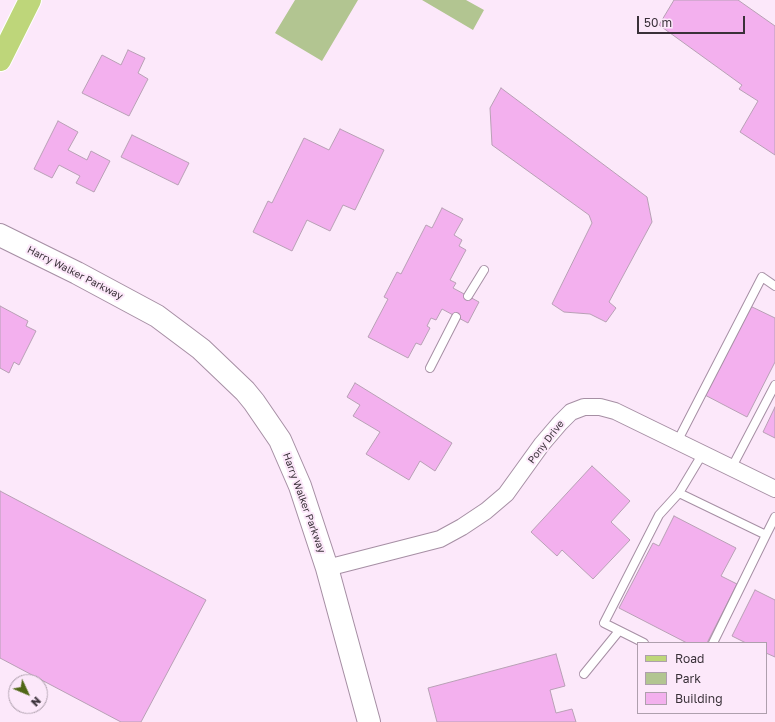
<!DOCTYPE html>
<html>
<head>
<meta charset="utf-8">
<style>
  body { margin:0 }
  #map { position:relative; width:775px; height:722px; overflow:hidden; background:#fce8fa; font-family:"Golos Text",sans-serif }
  canvas { display:block }
  .legend { position:absolute; left:637px; top:642px; width:130px; height:72px; box-sizing:border-box; background:#fce8fa; border:1px solid #ae9fad; margin:0; padding:5px 7px; list-style:none; font-size:12px; color:#3a3139 }
  .legend li { display:flex; align-items:center; gap:8px; height:20px }
  .legend b { width:20px; border:1px solid #ae9fad }
  .north { position:absolute; left:8px; top:674px; width:40px; height:40px; box-sizing:border-box; background:#fce8fa; border:1px solid #ae9fad; border-radius:50%; rotate:134deg; font-size:11px; font-weight:700; line-height:16px; text-align:center; color:#3a3139 }
  .north::after { content:''; display:block; margin:auto; width:14px; height:18px; background:#506716; clip-path:polygon(50% 0,100% 100%,50% 72%,0 100%) }
  .scale { position:absolute; left:637px; top:16px; width:108px; height:18px; box-sizing:border-box; border:2px solid #3a3139; border-top:0; padding-left:5px; font-size:12px; line-height:14px; white-space:nowrap; color:#3a3139; -webkit-text-stroke:3px #fce8fa; paint-order:stroke }
</style>
</head>
<body>
<div id="map">
<canvas width="775" height="722"></canvas>
<ul class="legend">
<li><b style="height:5px;background:#bed67a"></b>Road</li>
<li><b style="height:11px;background:#b2c591"></b>Park</li>
<li><b style="height:11px;background:#f3b0ee"></b>Building</li>
</ul>
<div class="north">N</div>
<div class="scale">50 m</div>
</div>
<script>
const ctx = document.querySelector('canvas').getContext('2d');
ctx.lineJoin = 'round';
function fillPath(path, color) { ctx.fillStyle = color; ctx.fill(path, 'evenodd'); }
const shape = rows => new Path2D(rows.map(r => 'M' + r).join(''));
function stroke(path, color, width, dash) { ctx.strokeStyle = color; ctx.lineWidth = width; ctx.lineCap = dash ? 'butt' : 'round'; ctx.setLineDash(dash || []); ctx.stroke(path); }
function drawText(font, color, halo, rows, align = 'center') {
  ctx.font = font + ' "Golos Text",sans-serif'; ctx.lineWidth = 4; ctx.setLineDash([]); ctx.textBaseline = 'middle'; ctx.strokeStyle = halo; ctx.fillStyle = color; for (const [text, x, y, turn = 0] of rows) {
    ctx.save(); ctx.translate(x, y); ctx.rotate((+turn || 0) * Math.PI / 180); ctx.textAlign = isNaN(turn) ? turn : align; if (halo) ctx.strokeText(text, 0, 0); ctx.fillText(text, 0, 0); ctx.restore();
  }
}
const green = shape([
  [295,0,358,0,322,61,275,33],
  [422,0,466,0,484,10,473,30]
]);
const building = shape([
  [674,0,738,0,775,26,775,155,740,132,758,101,739,89,742,85,659,25,674,0],
  [128,50,145,58,138,73,148,79,129,116,82,93,102,55,121,65,128,50],
  [501,88,647,197,652,222,609,302,616,308,606,322,590,314,564,312,552,304,592,223,589,215,492,145,490,108,501,88],
  [58,121,78,132,68,150,87,160,91,151,110,161,94,192,76,183,80,176,59,165,52,178,34,169,58,121],
  [340,129,384,150,355,210,343,205,330,231,307,220,292,251,253,232,268,201,272,203,304,138,329,150,340,129],
  [132,135,189,163,178,185,121,157,132,135],
  [442,208,463,219,454,235,462,240,459,246,466,250,450,280,456,283,453,288,479,302,468,323,442,309,436,320,431,318,427,326,430,328,421,345,416,343,408,358,368,337,388,299,384,297,397,272,401,274,426,225,432,228,442,208],
  [748,305,775,318,775,362,747,417,703,394,748,305],
  [0,306,28,321,26,326,36,331,19,365,14,362,9,373,0,368,0,306],
  [355,383,452,443,435,471,420,461,409,480,366,454,380,432,353,416,360,405,347,397,355,383],
  [775,407,775,438,763,432,775,407],
  [592,466,630,501,611,522,630,540,593,579,562,550,557,556,531,532,592,466],
  [0,491,206,600,141,722,121,722,0,658,0,491],
  [674,516,736,548,721,576,737,584,707,643,687,643,619,608,653,543,659,546,674,516],
  [755,590,775,600,775,657,766,653,766,643,746,643,732,636,755,590],
  [556,654,565,686,550,690,556,713,572,709,576,722,437,722,428,688,556,654]
]);
const lane = shape([
  [468,296,484,270],
  [430,368,456,317],
  [678,440,762,277,775,286],
  [703,453,679,493,766,535,775,517],
  [732,467,775,385],
  [644,643,604,623,659,515,679,493],
  [713,643,766,535],
  [584,674,619,631]
]);
const street = shape([
  [327,568,440,539,462,527,486,511,506,494,542,444,560,423,571,412,584,407,600,407,615,411,775,489]
]);
const secondary = shape([
  [0,235,77,273,157,316,201,349,245,391,254,402,280,440,300,486,327,568,369,722]
]);
const primary = shape([
  [0,60,30,0]
]);
const streetNames = [
  ["Harry Walker Parkway",75,273,27],
  ["Pony Drive",546,442,-52],
  ["Harry Walker Parkway",304,503,70]
];
fillPath(green, '#b2c591');
fillPath(building, '#f3b0ee');
stroke(building, '#b8a0b5', 1);
stroke(lane, '#a68fa4', 10);
stroke(street, '#a68fa4', 18);
stroke(secondary, '#a68fa4', 24);
stroke(primary, '#fff', 24);
stroke(lane, '#fff', 8);
stroke(street, '#fff', 16);
stroke(secondary, '#fff', 22);
stroke(primary, '#bed67a', 22);
drawText('10px', '#3a3139', '#fce8fa', streetNames);
</script>
</body>
</html>
